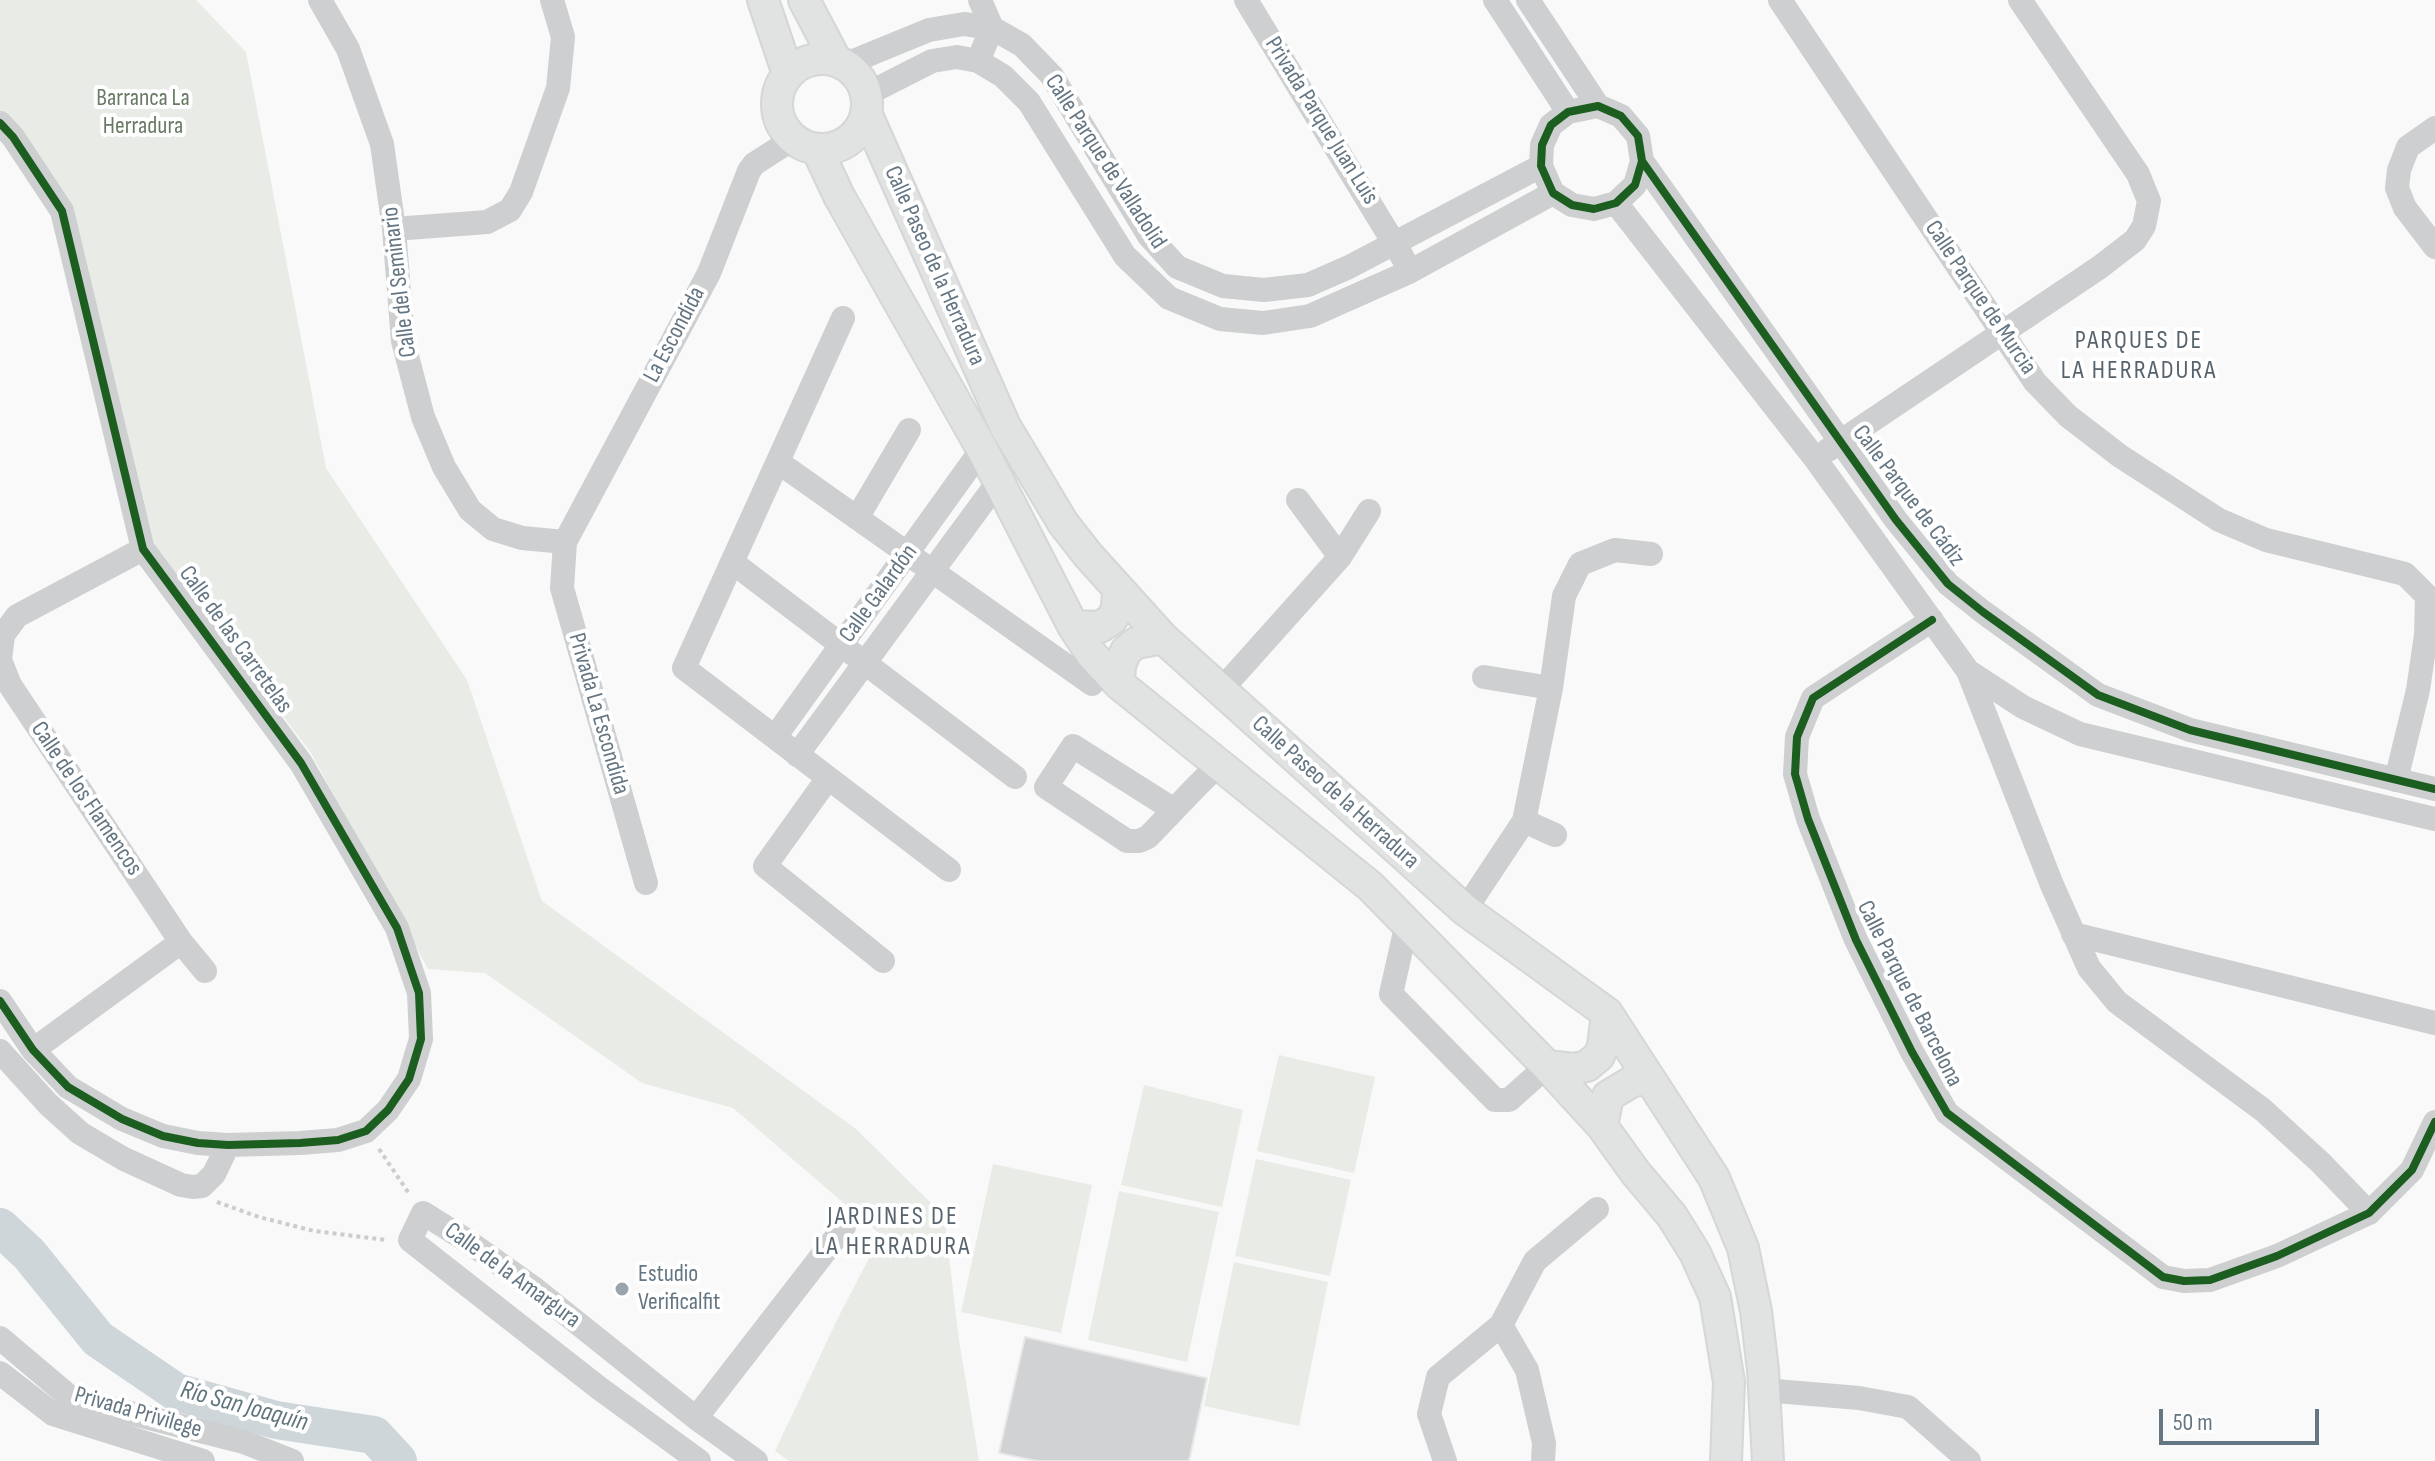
<!DOCTYPE html>
<html>
<head>
<meta charset="utf-8">
<style>
  body { margin:0 }
  #map { position:relative; width:2435px; height:1461px; overflow:hidden; background:#f9f9f9; font-family:"Sofia Sans Condensed",sans-serif }
  canvas { display:block }
  .scale { position:absolute; left:2159px; top:1409px; width:160px; height:36px; box-sizing:border-box; border:4px solid #657683; border-top:0; padding-left:10px; font-size:24px; line-height:28px; white-space:nowrap; color:#657683; -webkit-text-stroke:6px #fff; paint-order:stroke }
</style>
</head>
<body>
<div id="map">
<canvas width="2435" height="1461"></canvas>
<div class="scale">50 m</div>
</div>
<script>
const ctx = document.querySelector('canvas').getContext('2d');
ctx.lineJoin = 'round';
function fillPath(path, color) { ctx.fillStyle = color; ctx.fill(path, 'evenodd'); }
const shape = rows => new Path2D(rows.map(r => 'M' + r).join(''));
function stroke(path, color, width, dash) { ctx.strokeStyle = color; ctx.lineWidth = width; ctx.lineCap = dash ? 'butt' : 'round'; ctx.setLineDash(dash || []); ctx.stroke(path); }
function drawText(font, color, halo, rows, align = 'center') {
  ctx.font = font + ' "Sofia Sans Condensed",sans-serif'; ctx.lineWidth = 8; ctx.setLineDash([]); ctx.textBaseline = 'middle'; ctx.strokeStyle = halo; ctx.fillStyle = color; for (const [text, x, y, turn = 0] of rows) {
    ctx.save(); ctx.translate(x, y); ctx.rotate((+turn || 0) * Math.PI / 180); ctx.textAlign = isNaN(turn) ? turn : align; if (halo) ctx.strokeText(text, 0, 0); ctx.fillText(text, 0, 0); ctx.restore();
  }
}
const green = shape([
  [0,0,196,0,246,52,326,468,467,680,542,901,856,1129,944,1216,959,1340,979,1461,789,1461,775,1451,838,1318,881,1235,733,1108,642,1083,485,973,428,969,311,753,156,549,70,202,0,119],
  [1279,1055,1375,1077,1354,1173,1257,1151],
  [1144,1085,1243,1110,1222,1207,1121,1185],
  [1256,1159,1351,1180,1330,1276,1235,1256],
  [993,1164,1092,1185,1061,1333,961,1312],
  [1119,1191,1219,1212,1187,1362,1088,1340],
  [1234,1262,1328,1282,1299,1426,1204,1406]
]);
const river = shape([
  [0,1227,29,1254,98,1339,176,1392,276,1420,374,1435,398,1461]
]);
const building = shape([
  [1025,1337,1207,1378,1189,1461,1037,1461,999,1453,1025,1337]
]);
const path = shape([
  [379,1149,410,1195],
  [217,1202,259,1217,314,1231,387,1240]
]);
const minor = shape([
  [320,0,348,49,382,144,394,229,403,341,423,417,444,467,470,510,493,529,522,538,565,542],
  [1246,0,1403,258],
  [1495,0,1568,112],
  [1528,0,1598,106],
  [1780,0,2035,382,2068,416,2120,456,2219,520,2266,540,2405,574,2427,596,2426,635,2418,690,2396,780],
  [978,61,992,28,980,0],
  [846,64,929,30,964,24,992,28,1022,45,1052,76,1149,236,1177,267,1223,286,1264,290,1308,285,1349,267,1541,166],
  [867,94,932,61,957,57,978,61,1003,76,1029,102,1125,256,1169,298,1220,319,1263,323,1310,316,1409,272,1553,193],
  [0,123,13,137,62,211,143,549,301,763,397,928,419,993,421,1039,409,1079,388,1110,366,1131,338,1140,300,1143,228,1145,198,1143,163,1136,122,1119,68,1087,33,1050,0,1001],
  [2435,128,2408,147,2399,170,2397,188,2405,208,2435,247],
  [1642,161,1635,185,1616,203,1594,209,1572,205,1553,193,1541,166,1542,145,1551,125,1568,112,1598,106,1621,116,1638,136,1642,161,1896,520,1948,584,1983,612,2098,695,2190,730,2435,789],
  [1616,203,1814,457,1968,671,2023,707,2080,734,2435,819],
  [394,229,487,222,510,210,521,192,558,88,563,37,552,0],
  [843,318,684,668,949,870],
  [1828,450,2100,267,2135,240,2144,226,2149,201,2138,174,2020,0],
  [778,462,1092,684],
  [1298,500,1340,557],
  [857,518,909,430],
  [732,562,1015,777],
  [1932,620,1813,698,1797,737,1795,774,1808,819,1856,940,1912,1052,1947,1113,2163,1277,2184,1281,2210,1280,2277,1256,2369,1213,2412,1170,2435,1122],
  [1968,671,2052,885,2089,968,2117,1002,2263,1110,2321,1163,2369,1213],
  [1484,677,1551,688],
  [1221,690,1340,557,1369,511],
  [775,737,982,449],
  [797,755,998,482],
  [828,778,765,866,883,961],
  [1174,810,1073,746,1046,787,1127,841,1139,841,1148,837,1174,810,1195,788,1219,764],
  [1524,821,1555,835],
  [646,883,562,588,565,542,709,273,749,171,754,164,793,139],
  [1465,910,1524,821,1551,688,1564,596,1580,564,1615,550,1651,554],
  [1407,923,1391,994,1495,1100,1509,1100,1547,1066],
  [2073,934,2435,1023],
  [181,942,205,971],
  [33,1050,181,942,10,685,0,660,3,635,17,616,143,549],
  [0,1051,48,1104,80,1133,124,1159,181,1185,193,1187,202,1186,214,1174,228,1145],
  [1501,1325,1527,1370,1544,1443,1543,1461],
  [0,1338,71,1398,244,1442,292,1461],
  [0,1373,53,1414,203,1461],
  [1764,1390,1859,1398,1908,1407,1969,1461],
  [696,1418,844,1227],
  [699,1461,599,1388,410,1240,423,1213,466,1240,535,1289,696,1418,756,1461],
  [1445,1461,1429,1414,1438,1377,1501,1325,1535,1261,1597,1209]
]);
const major = shape([
  [763,0,788,74],
  [804,0,835,59],
  '777 104a45 45 0 1 1 90 0a45 45 0 1 1-90 0Z',
  [867,115,1005,426,1063,523,1088,555,1163,638,1465,910,1607,1013,1714,1178,1743,1248,1756,1311,1763,1370,1768,1461],
  [817,149,839,196,982,449,1073,626,1092,655,1119,684,1370,886,1547,1066,1602,1126,1635,1172,1672,1216,1695,1253,1715,1297,1729,1382,1726,1461],
  [1073,626,1100,627,1112,619,1117,608,1118,591],
  [1119,684,1120,665,1126,651,1136,643,1163,638],
  [1547,1066,1574,1069,1587,1066,1599,1056,1603,1046,1607,1013],
  [1602,1126,1608,1096,1633,1081,1649,1079]
]);
const cycleway = shape([
  [0,123,13,137,62,211,143,549,301,763,397,928,419,993,421,1039,409,1079,388,1110,366,1131,338,1140,300,1143,228,1145,198,1143,163,1136,122,1119,68,1087,33,1050,0,1001],
  [1642,161,1635,185,1616,203,1594,209,1572,205,1553,193,1541,166,1542,145,1551,125,1568,112,1598,106,1621,116,1638,136,1642,161,1896,520,1948,584,1983,612,2098,695,2190,730,2435,789],
  [1932,620,1813,698,1797,737,1795,774,1808,819,1856,940,1912,1052,1947,1113,2163,1277,2184,1281,2210,1280,2277,1256,2369,1213,2412,1170,2435,1122]
]);
const markers = [
  [622,1289,8,"#99a4ac"]
];
const parkNames = [
  ["Barranca La",143,99],
  ["Herradura",143,127]
];
const streetNames = [
  ["Privada Parque Juan Luis",1321,121,58],
  ["Calle Parque de Valladolid",1105,162,57],
  ["Calle Paseo de la Herradura",934,266,66],
  ["Calle del Seminario",400,282,-97],
  ["Calle Parque de Murcia",1980,298,56],
  ["La Escondida",675,335,-62],
  ["Calle Parque de Cádiz",1908,496,53],
  ["Calle Galardón",879,594,-54],
  ["Calle de las Carretelas",235,640,54],
  ["Privada La Escondida",598,714,74],
  ["Calle Paseo de la Herradura",1335,793,42],
  ["Calle de los Flamencos",86,799,56],
  ["Calle Parque de Barcelona",1909,994,63],
  ["Calle de la Amargura",512,1276,36],
  ["Privada Privilege",138,1413,16]
];
const poiNames = [
  ["Estudio",638,1275],
  ["Verificalfit",638,1303]
];
const neighbourhoodNames = [
  ["PARQUES DE",2139,341],
  ["LA HERRADURA",2139,371],
  ["JARDINES DE",893,1217],
  ["LA HERRADURA",893,1247]
];
const waterNames = [
  ["Río San Joaquín",244,1407,15]
];
fillPath(green, '#e8ebe6');
stroke(river, '#ced6d9', 38);
fillPath(building, '#d0d2d3');
stroke(building, '#e8e8e8', 2);
stroke(major, '#d5d6d7', 34);
stroke(path, '#cbcccd', 4, [4, 4]);
stroke(minor, '#cecfd0', 24);
stroke(major, '#e1e2e2', 30);
stroke(cycleway, '#1b5e20', 8);
for (const [x, y, r, color] of markers) { const dot = new Path2D(); dot.arc(x, y, r, 0, 2 * Math.PI); ctx.fillStyle = color; ctx.fill(dot); stroke(dot, '#fff', 3); }
drawText('24px', '#687a64', '#fff', parkNames);
drawText('24px', '#657683', '#fff', streetNames);
drawText('24px', '#657683', '#fff', poiNames, 'left');
ctx.letterSpacing = '2px';
drawText('26px', '#57646e', '#fff', neighbourhoodNames);
ctx.letterSpacing = '0px';
drawText('italic 26px', '#60757c', '#fff', waterNames);
</script>
</body>
</html>
